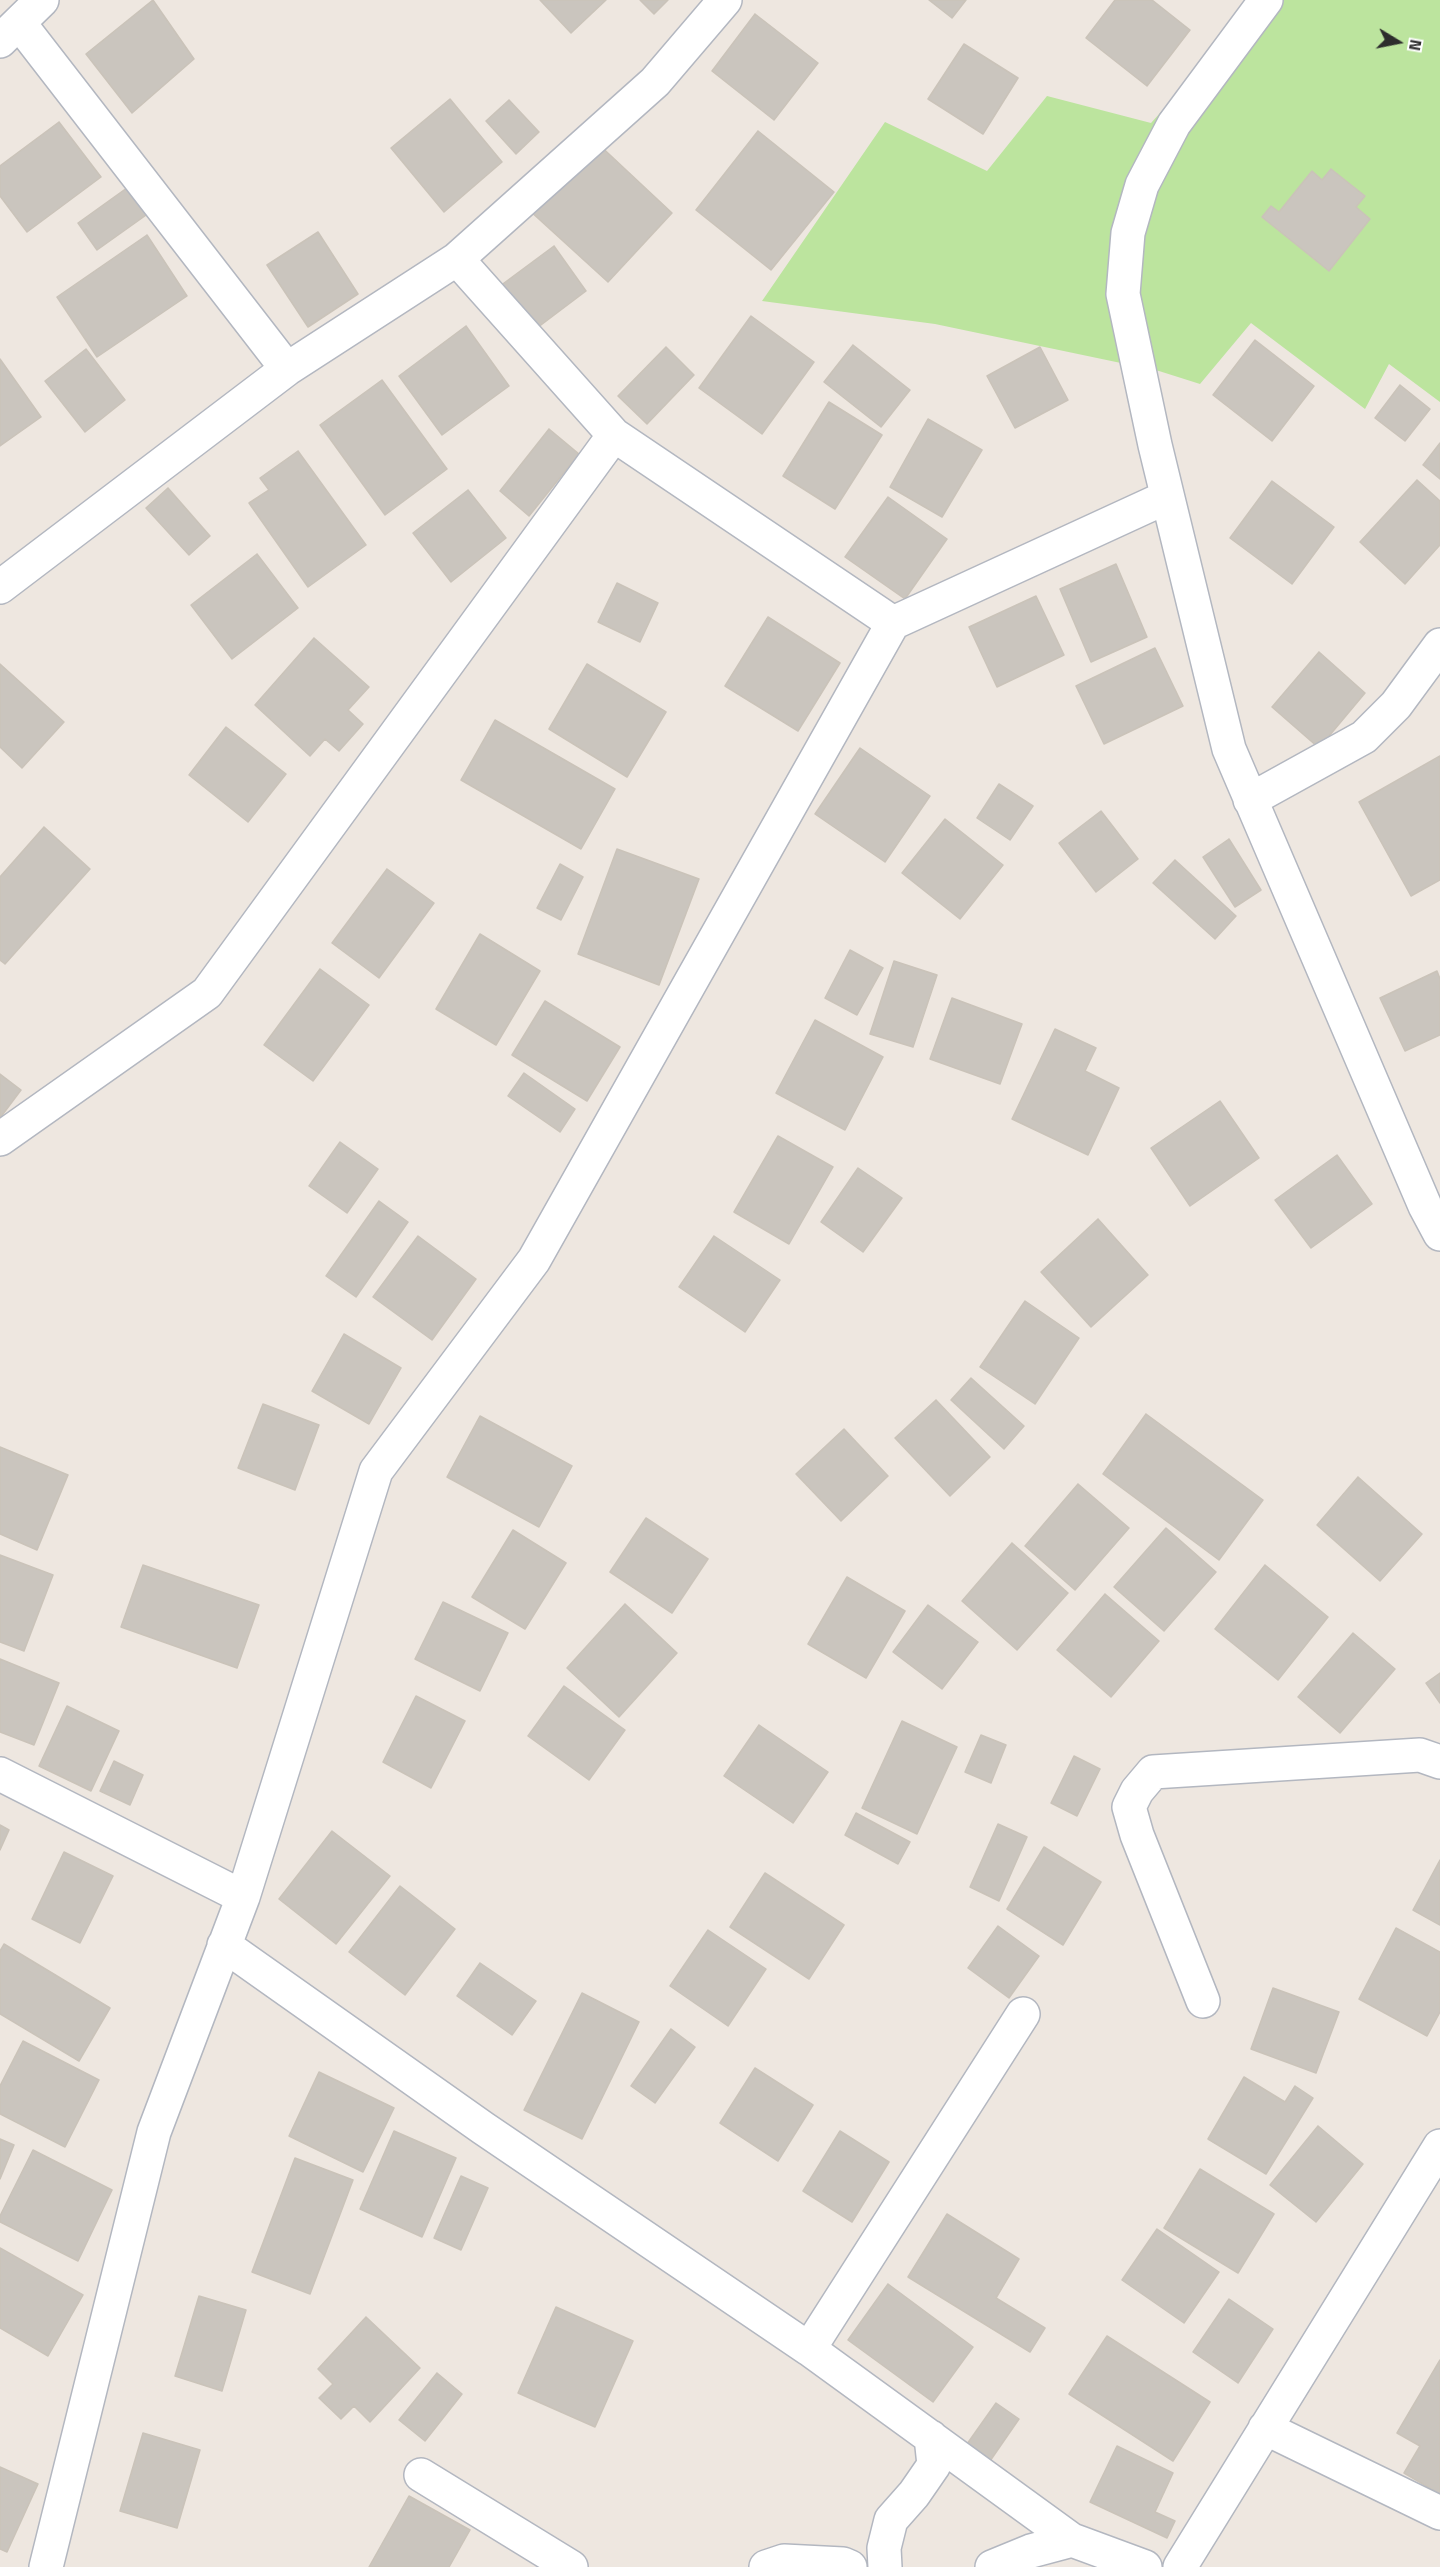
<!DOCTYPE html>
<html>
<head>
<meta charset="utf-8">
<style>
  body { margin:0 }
  #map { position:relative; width:1440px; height:2567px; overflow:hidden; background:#eee7e0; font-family:"Titillium Web",sans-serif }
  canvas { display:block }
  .north { position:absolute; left:1368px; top:12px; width:60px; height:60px; -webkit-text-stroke:4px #fff; paint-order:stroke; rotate:100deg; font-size:16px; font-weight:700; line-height:24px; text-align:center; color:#2d2d2d }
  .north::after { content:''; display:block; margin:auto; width:21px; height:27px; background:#2d2d2d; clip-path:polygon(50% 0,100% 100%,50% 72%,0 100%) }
</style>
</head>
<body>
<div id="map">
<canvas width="1440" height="2567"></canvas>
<div class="north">N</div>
</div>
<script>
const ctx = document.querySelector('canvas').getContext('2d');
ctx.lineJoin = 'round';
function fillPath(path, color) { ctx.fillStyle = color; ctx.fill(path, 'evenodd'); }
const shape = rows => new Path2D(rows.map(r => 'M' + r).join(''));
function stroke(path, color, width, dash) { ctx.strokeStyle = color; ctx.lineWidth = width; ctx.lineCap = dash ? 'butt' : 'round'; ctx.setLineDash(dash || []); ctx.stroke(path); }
const green = shape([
  [1262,0,1440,0,1440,402,1389,364,1365,409,1251,323,1200,384,1159,371,935,324,762,301,885,122,987,171,1047,96,1151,123]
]);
const building = shape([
  [153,0,194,59,132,113,86,54,153,0],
  [540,0,606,0,571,33,540,0],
  [640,0,668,0,654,14,640,0],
  [929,0,966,0,952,18,929,0],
  [1115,0,1152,0,1190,30,1147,86,1086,38,1115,0],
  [755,14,818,63,774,120,712,71,755,14],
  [964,44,1018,78,983,134,928,99,964,44],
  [450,99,502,162,444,212,391,148,450,99],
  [509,100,539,132,516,154,486,121,509,100],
  [59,122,101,177,27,232,0,196,0,166,59,122],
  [758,131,834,192,771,270,696,210,758,131],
  [594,140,672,213,608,282,529,210,594,140],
  [1331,169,1365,196,1356,207,1370,219,1329,271,1262,217,1271,206,1279,212,1312,171,1322,180,1331,169],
  [131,185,149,213,97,250,78,223,131,185],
  [318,232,358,294,308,327,267,265,318,232],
  [147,235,187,296,97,357,57,297,147,235],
  [554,246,586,291,529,334,496,289,554,246],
  [751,316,814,362,762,434,699,388,751,316],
  [466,326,509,386,442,435,399,376,466,326],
  [1255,340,1314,386,1272,441,1213,395,1255,340],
  [853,345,910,390,881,427,824,382,853,345],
  [666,347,694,375,647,424,618,396,666,347],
  [1040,347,1068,400,1015,428,987,376,1040,347],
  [86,349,125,400,85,432,45,381,86,349],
  [0,359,41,417,0,446,0,359],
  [382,380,447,469,385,515,320,425,382,380],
  [1400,385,1430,409,1405,441,1375,418,1400,385],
  [829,402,882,435,835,509,783,476,829,402],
  [928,419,982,450,942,517,890,487,928,419],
  [549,429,579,454,529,516,500,491,549,429],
  [1440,443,1440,479,1423,465,1440,443],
  [298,451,366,545,308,587,249,503,269,490,260,478,298,451],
  [1417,480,1440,501,1440,545,1405,584,1360,542,1417,480],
  [1272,481,1334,527,1292,584,1230,538,1272,481],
  [168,488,210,536,189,555,146,508,168,488],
  [468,490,506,538,451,582,413,533,468,490],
  [888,497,947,539,905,599,845,557,888,497],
  [257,554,298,608,232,659,191,605,257,554],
  [1116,564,1147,637,1091,662,1060,589,1116,564],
  [617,583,658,603,640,642,598,622,617,583],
  [1036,596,1064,655,997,687,969,627,1036,596],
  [768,617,840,663,798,731,725,686,768,617],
  [314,638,369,687,348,710,363,724,339,751,325,739,310,756,255,705,314,638],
  [1155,648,1183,706,1104,744,1076,686,1155,648],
  [1319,652,1365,693,1319,748,1272,707,1319,652],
  [0,664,64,722,22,768,0,747,0,664],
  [587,664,666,712,627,777,549,729,587,664],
  [495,720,615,789,581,849,461,780,495,720],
  [226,727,286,774,248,822,189,775,226,727],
  [860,748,930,796,885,862,815,814,860,748],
  [1440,756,1440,880,1411,896,1359,802,1440,756],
  [999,784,1033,806,1010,840,977,818,999,784],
  [1101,811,1138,859,1096,892,1059,843,1101,811],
  [945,819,1003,865,960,919,902,873,945,819],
  [44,827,90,869,5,964,0,960,0,877,44,827],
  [1229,839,1261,890,1235,907,1203,857,1229,839],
  [617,849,699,879,659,985,578,954,617,849],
  [1175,860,1236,916,1215,939,1153,883,1175,860],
  [560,864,583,877,561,920,537,908,560,864],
  [387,869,434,903,379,978,332,943,387,869],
  [480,934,540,971,496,1045,436,1009,480,934],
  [850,950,883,968,857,1015,825,998,850,950],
  [894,961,937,975,913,1047,870,1034,894,961],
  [320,969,369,1005,313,1081,264,1045,320,969],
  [1437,971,1440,979,1440,1035,1405,1051,1380,998,1437,971],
  [952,998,1022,1024,1000,1084,930,1059,952,998],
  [545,1001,620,1047,587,1101,512,1055,545,1001],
  [815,1020,883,1057,845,1130,776,1093,815,1020],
  [1055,1029,1096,1048,1085,1071,1119,1088,1088,1155,1012,1119,1055,1029],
  [524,1073,575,1109,560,1132,508,1096,524,1073],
  [0,1074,21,1090,0,1118,0,1074],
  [1220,1101,1259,1158,1190,1206,1151,1148,1220,1101],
  [778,1136,833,1167,789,1244,734,1212,778,1136],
  [340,1142,378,1169,347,1213,309,1186,340,1142],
  [1337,1155,1372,1204,1311,1248,1275,1200,1337,1155],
  [858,1168,902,1198,863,1252,821,1222,858,1168],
  [379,1201,408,1222,356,1297,326,1276,379,1201],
  [1098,1219,1148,1275,1091,1327,1041,1272,1098,1219],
  [418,1236,476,1279,432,1340,373,1297,418,1236],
  [714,1236,780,1280,745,1332,679,1287,714,1236],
  [1025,1301,1079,1338,1035,1404,980,1367,1025,1301],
  [344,1334,401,1368,369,1424,312,1391,344,1334],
  [971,1378,1024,1426,1004,1449,951,1400,971,1378],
  [936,1400,990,1457,950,1496,895,1438,936,1400],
  [263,1404,319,1425,295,1490,238,1468,263,1404],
  [1146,1414,1263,1500,1219,1560,1103,1474,1146,1414],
  [480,1416,572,1466,539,1527,447,1477,480,1416],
  [844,1429,888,1476,841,1521,796,1474,844,1429],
  [0,1447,68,1475,37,1550,0,1534,0,1447],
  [1358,1477,1422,1534,1380,1581,1317,1525,1358,1477],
  [1078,1484,1129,1528,1075,1590,1025,1546,1078,1484],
  [646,1518,708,1559,672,1613,610,1572,646,1518],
  [1166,1528,1216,1572,1164,1631,1114,1587,1166,1528],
  [513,1530,566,1563,525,1629,472,1597,513,1530],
  [1012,1543,1068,1593,1017,1650,962,1601,1012,1543],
  [0,1555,53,1575,24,1651,0,1642,0,1555],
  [143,1565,259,1605,237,1668,121,1627,143,1565],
  [1265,1565,1328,1617,1278,1680,1215,1629,1265,1565],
  [847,1577,905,1611,866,1678,808,1644,847,1577],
  [1105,1594,1159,1641,1111,1697,1057,1650,1105,1594],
  [443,1602,508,1633,480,1691,415,1659,443,1602],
  [625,1604,677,1653,619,1717,567,1668,625,1604],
  [928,1605,978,1642,942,1689,893,1652,928,1605],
  [1353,1633,1395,1669,1340,1733,1298,1697,1353,1633],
  [0,1659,59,1683,34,1745,0,1732,0,1659],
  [1440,1673,1440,1703,1426,1683,1440,1673],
  [564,1686,625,1730,589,1780,528,1736,564,1686],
  [416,1696,465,1721,431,1788,383,1762,416,1696],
  [67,1706,119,1731,91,1791,39,1766,67,1706],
  [902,1721,957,1747,917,1834,862,1808,902,1721],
  [759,1725,828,1772,793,1823,724,1776,759,1725],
  [981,1735,1006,1745,991,1783,965,1772,981,1735],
  [1074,1756,1100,1769,1077,1816,1051,1803,1074,1756],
  [114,1761,143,1775,130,1805,100,1791,114,1761],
  [856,1813,910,1842,898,1864,845,1835,856,1813],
  [998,1824,1027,1837,999,1901,970,1887,998,1824],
  [0,1825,9,1830,0,1850,0,1825],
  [332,1831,390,1876,336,1944,279,1899,332,1831],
  [1044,1847,1101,1882,1063,1945,1007,1909,1044,1847],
  [64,1852,113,1876,80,1943,32,1919,64,1852],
  [1440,1860,1440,1925,1413,1910,1440,1860],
  [765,1873,844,1925,809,1979,730,1927,765,1873],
  [400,1886,455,1929,405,1995,349,1952,400,1886],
  [998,1926,1039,1956,1009,1998,968,1968,998,1926],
  [1396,1928,1440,1952,1440,2012,1427,2036,1359,1999,1396,1928],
  [708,1930,766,1969,728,2026,670,1986,708,1930],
  [4,1944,110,2008,79,2061,0,2014,0,1951,4,1944],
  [480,1963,536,2001,512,2035,457,1996,480,1963],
  [1273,1988,1339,2012,1316,2073,1251,2049,1273,1988],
  [582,1993,639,2022,582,2139,524,2110,582,1993],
  [671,2029,695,2047,655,2103,631,2086,671,2029],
  [23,2041,99,2080,65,2147,0,2114,0,2086,23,2041],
  [755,2068,813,2105,778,2161,720,2123,755,2068],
  [319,2072,394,2108,363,2172,289,2136,319,2072],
  [1244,2077,1285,2102,1295,2086,1313,2098,1266,2174,1208,2139,1244,2077],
  [1318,2126,1363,2164,1316,2222,1270,2185,1318,2126],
  [394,2131,456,2158,422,2237,360,2209,394,2131],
  [840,2131,889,2162,852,2222,803,2191,840,2131],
  [0,2139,14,2145,0,2179,0,2139],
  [33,2150,112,2190,78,2261,0,2222,0,2216,33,2150],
  [295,2158,353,2180,310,2294,252,2272,295,2158],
  [1200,2169,1274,2214,1238,2273,1164,2228,1200,2169],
  [461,2176,488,2188,461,2250,434,2238,461,2176],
  [947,2214,1019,2259,996,2298,1045,2328,1030,2352,908,2277,947,2214],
  [1157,2229,1219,2272,1184,2323,1122,2280,1157,2229],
  [0,2248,83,2295,48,2356,0,2328,0,2248],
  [888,2284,973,2347,933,2402,848,2340,888,2284],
  [199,2296,246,2310,222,2391,175,2376,199,2296],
  [1229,2299,1273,2329,1238,2383,1193,2352,1229,2299],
  [556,2307,633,2341,595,2427,518,2393,556,2307],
  [366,2317,420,2368,370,2422,354,2406,341,2419,319,2398,333,2384,318,2369,366,2317],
  [1107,2336,1210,2402,1173,2461,1069,2394,1107,2336],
  [1440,2360,1440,2494,1404,2473,1420,2446,1397,2433,1440,2360],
  [437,2373,462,2394,425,2441,399,2420,437,2373],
  [996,2403,1019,2419,990,2461,967,2444,996,2403],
  [143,2433,200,2450,177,2528,120,2511,143,2433],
  [1117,2446,1173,2473,1155,2512,1175,2521,1167,2538,1090,2502,1117,2446],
  [0,2467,38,2484,7,2552,0,2549,0,2467],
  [409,2496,470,2530,449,2567,369,2567,409,2496]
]);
const street = shape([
  [1266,0,1174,124,1142,185,1128,233,1123,294,1155,445,1229,749,1425,1206,1440,1234],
  [20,24,287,369],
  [0,41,42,0],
  [0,587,287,369,457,259,655,82,725,0],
  [893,623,1167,497],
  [1250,800,1364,737,1396,705,1440,645],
  [0,1139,207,993,614,435],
  [0,1774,243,1897],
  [224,1945,483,2128,809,2349,1072,2540],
  [1203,2001,1137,1835,1129,1807,1137,1791,1153,1772,1420,1755,1440,1762],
  [809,2349,1023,2014],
  [1265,2428,1440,2513],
  [421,2475,571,2567],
  [46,2567,154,2132,243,1897,376,1471,534,1260,893,623,614,435,457,259],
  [766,2567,784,2561,843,2564,850,2567],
  [885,2567,884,2548,891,2520,914,2494,934,2465,931,2437],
  [992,2567,1031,2551,1072,2540,1145,2567],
  [1180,2567,1440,2146]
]);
fillPath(green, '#bce49e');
fillPath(building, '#cac5be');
stroke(building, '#cac3b9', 1.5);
stroke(street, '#b3b7c0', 36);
stroke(street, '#fff', 33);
</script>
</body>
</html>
